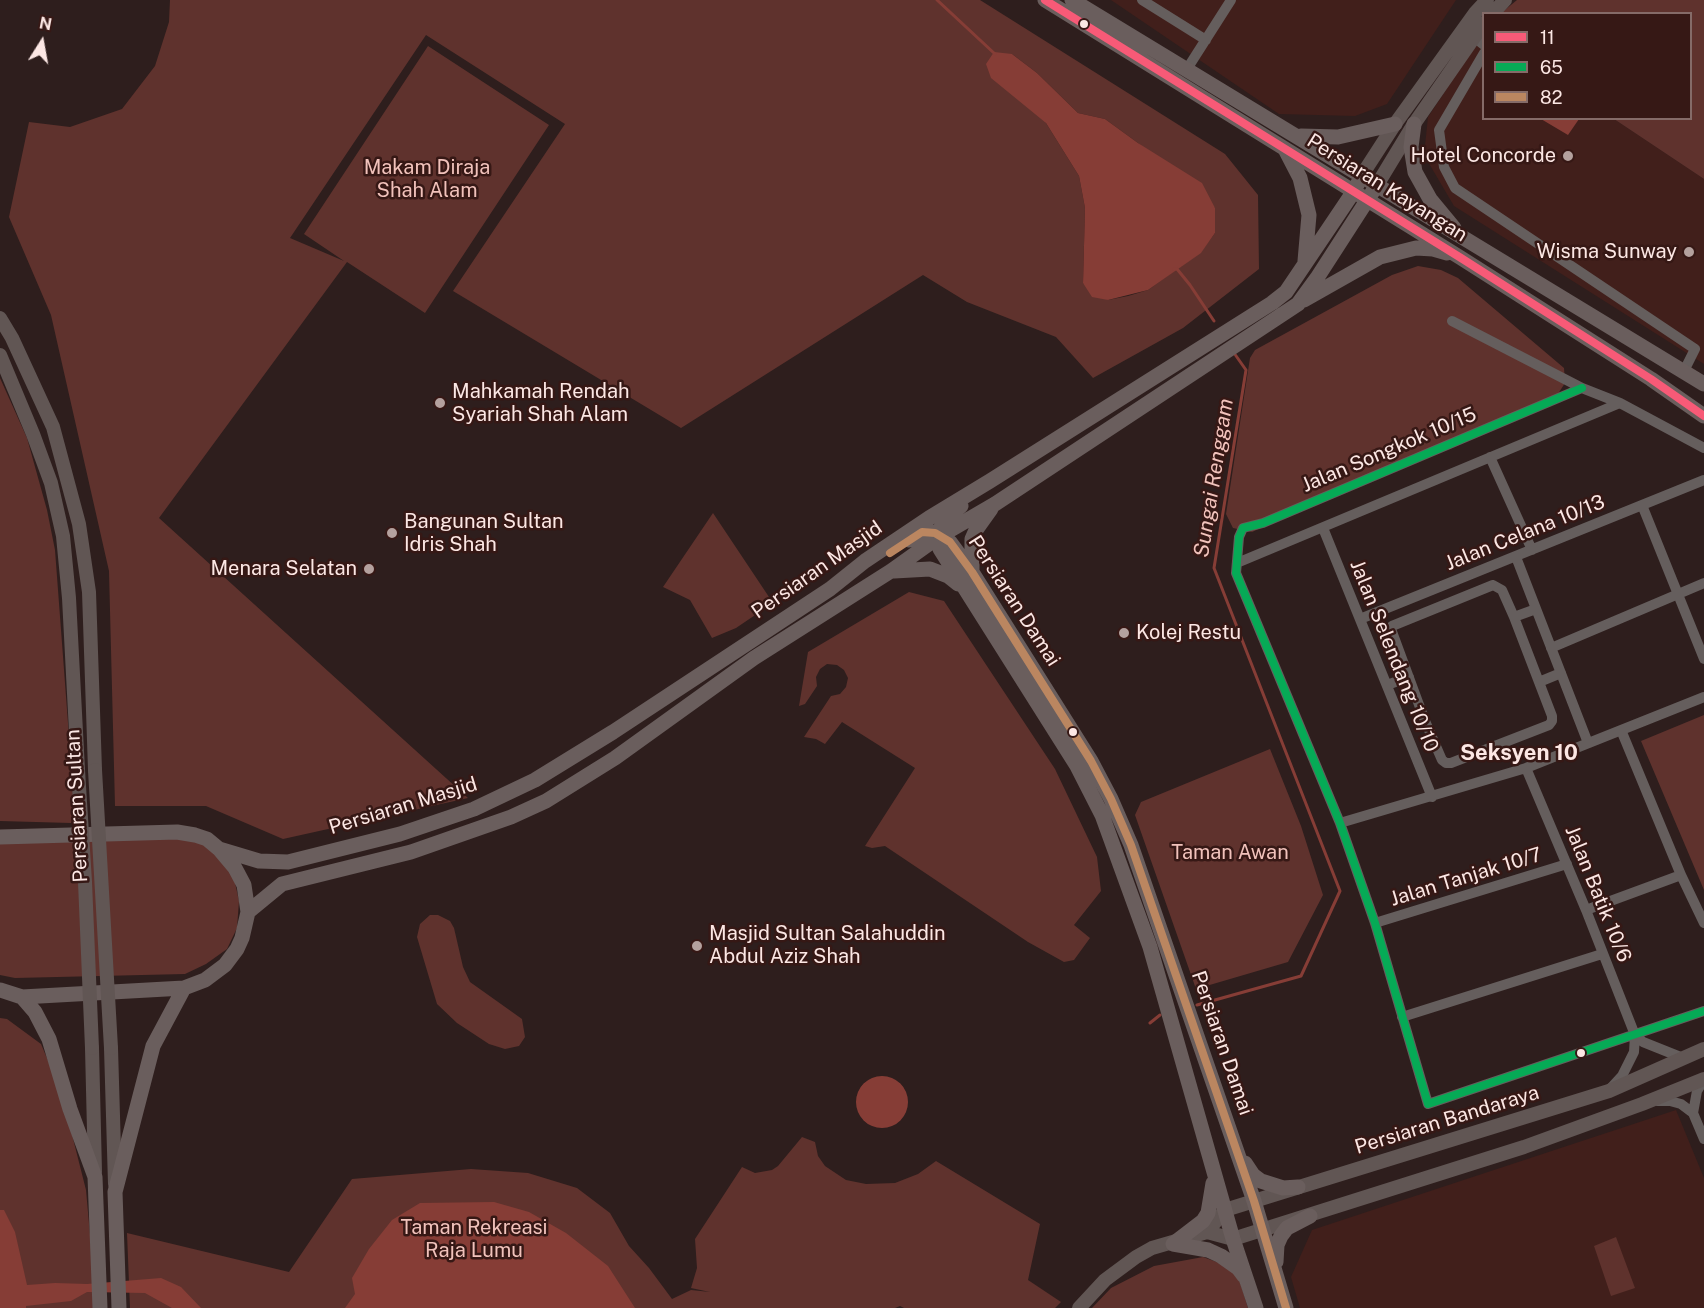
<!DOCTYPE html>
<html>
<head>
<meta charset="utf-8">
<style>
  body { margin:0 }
  #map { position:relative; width:1704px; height:1308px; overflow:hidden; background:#2e1e1d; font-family:"Public Sans",sans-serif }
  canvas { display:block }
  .legend { position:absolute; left:1482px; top:12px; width:210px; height:108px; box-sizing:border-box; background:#361815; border:2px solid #856b68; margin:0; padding:8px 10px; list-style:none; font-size:18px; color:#fce7e4 }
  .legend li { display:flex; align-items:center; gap:12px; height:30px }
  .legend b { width:30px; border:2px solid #856b68 }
  .north { position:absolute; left:12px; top:12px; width:60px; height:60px; -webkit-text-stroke:4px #361815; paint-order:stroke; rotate:11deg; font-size:16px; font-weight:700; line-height:24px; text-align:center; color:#fce7e4 }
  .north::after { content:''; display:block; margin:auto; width:21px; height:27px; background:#fce7e4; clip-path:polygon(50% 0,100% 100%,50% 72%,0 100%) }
</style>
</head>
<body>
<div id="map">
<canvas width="1704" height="1308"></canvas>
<ul class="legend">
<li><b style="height:8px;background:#f75a77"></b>11</li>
<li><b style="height:8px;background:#06aa56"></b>65</li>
<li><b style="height:8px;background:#bb8660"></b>82</li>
</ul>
<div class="north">N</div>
</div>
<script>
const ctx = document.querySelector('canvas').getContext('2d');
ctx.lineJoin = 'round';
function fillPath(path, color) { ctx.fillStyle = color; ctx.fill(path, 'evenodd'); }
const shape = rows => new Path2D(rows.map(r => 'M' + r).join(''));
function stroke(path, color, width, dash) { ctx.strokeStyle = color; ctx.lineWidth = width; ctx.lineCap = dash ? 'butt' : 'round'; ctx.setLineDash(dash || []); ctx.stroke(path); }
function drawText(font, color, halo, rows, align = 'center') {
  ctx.font = font + ' "Public Sans",sans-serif'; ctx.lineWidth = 5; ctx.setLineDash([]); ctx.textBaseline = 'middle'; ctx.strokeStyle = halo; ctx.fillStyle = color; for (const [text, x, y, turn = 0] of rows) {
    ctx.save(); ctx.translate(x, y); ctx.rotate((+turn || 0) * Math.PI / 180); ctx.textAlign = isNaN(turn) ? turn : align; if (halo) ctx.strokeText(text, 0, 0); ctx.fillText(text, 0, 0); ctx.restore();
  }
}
const built = shape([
  [1111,0,1456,0,1387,104,1355,116,1279,114],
  [1483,34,1484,118,1614,119,1704,179,1704,364,1454,206,1424,155,1428,117],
  [1676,1110,1704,1178,1704,1308,1300,1308,1291,1277,1312,1230]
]);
const green = shape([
  [170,0,980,0,1225,154,1258,195,1259,269,1183,328,1093,378,1056,337,967,302,923,275,681,428,453,291,565,124,426,35,290,238,344,261,304,234,428,46,549,125,425,313,347,262,159,518,468,798,283,839,206,806,115,806,109,571,51,315,9,217,29,122,70,127,122,109,155,66,169,22],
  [1012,54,1037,73,1078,113,1105,119,1138,143,1215,208,1215,233,1201,252,1148,290,1128,296,1108,300,1083,283,1085,208,1079,176,1046,123],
  [1517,0,1704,0,1704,179,1614,119,1690,118,1690,14,1500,14],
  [1418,266,1441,270,1458,278,1564,368,1565,383,1556,397,1252,532,1233,528,1226,514,1250,358,1255,350,1392,275],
  [0,378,27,438,47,510,55,550,75,816,71,823,0,821],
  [713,513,773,603,736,628,712,638,690,600,663,587],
  [909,592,944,601,1055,769,1097,857,1101,891,1074,925,1090,938,1074,960,1064,962,1028,942,885,846,872,848,865,846,915,768,842,722,825,744,816,739,804,737,831,696,840,694,846,687,848,678,844,670,837,665,827,664,820,669,816,677,817,686,805,704,799,706,808,652],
  [1704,715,1704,890,1641,741],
  [1270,749,1301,826,1323,895,1288,962,1196,989,1135,815,1141,802],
  [176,835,201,842,224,860,234,878,239,901,237,928,227,949,206,964,185,974,15,978,0,975,0,844],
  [430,915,438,915,450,921,454,928,463,967,470,982,522,1019,525,1037,519,1046,505,1049,489,1044,457,1023,437,1004,417,937,420,924],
  [0,1018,7,1019,41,1044,61,1091,86,1190,93,1268,95,1308,0,1308],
  [802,1137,815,1142,818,1156,825,1166,846,1180,866,1184,895,1183,918,1174,936,1161,1040,1224,1028,1280,1061,1302,1055,1308,904,1308,900,1306,895,1308,130,1308,127,1233,289,1272,352,1179,471,1169,528,1173,577,1188,610,1213,629,1246,649,1268,672,1299,691,1290,710,1292,691,1288,697,1268,695,1239,742,1167,755,1173,772,1170,778,1166],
  [1616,1237,1635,1288,1611,1296,1594,1246],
  [1203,1257,1236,1269,1248,1308,1092,1308,1111,1288,1154,1266]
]);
const water = shape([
  [994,52,1012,54,1037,73,1078,113,1105,119,1138,143,1202,183,1215,208,1215,233,1201,253,1148,290,1108,300,1092,297,1083,283,1085,208,1079,176,1046,123,991,78,986,64],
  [1541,119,1579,118,1579,119,1568,135],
  '856 1102a26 26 0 1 1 52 0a26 26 0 1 1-52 0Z',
  [494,1202,529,1212,566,1233,608,1266,635,1308,345,1308,355,1294,352,1278,369,1249,392,1220,420,1203],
  [0,1210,4,1210,15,1232,27,1285,55,1283,87,1284,161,1278,181,1287,201,1308,172,1308,145,1293,87,1292,71,1301,26,1306,26,1308,0,1308]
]);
const stream = shape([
  [937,0,995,54],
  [1174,269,1177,269,1190,285,1214,321],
  [1197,1005,1301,976,1340,891,1214,568,1246,370,1234,353],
  [1150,1023,1160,1015]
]);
const street = shape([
  [1142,0,1206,40],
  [1469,33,1484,45],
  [1484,53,1439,130,1444,167,1455,188,1695,349,1684,371],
  [1187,69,1231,0],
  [1452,321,1582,388,1620,403,1704,448],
  [1582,388,1263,523,1243,528,1239,537,1236,573,1340,823,1375,923,1428,1104,1704,1011],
  [1490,457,1532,550],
  [1642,505,1704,659],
  [1323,528,1432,797],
  [1516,557,1588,743],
  [1237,563,1620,403],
  [1493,585,1502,590,1514,617,1552,716,1552,721,1549,725,1451,763,1446,763,1442,760,1425,721,1391,629,1392,626,1493,585],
  [1514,617,1536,609],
  [1360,619,1704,480],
  [1551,648,1704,583],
  [1539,682,1561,673],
  [1387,685,1409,677],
  [1621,730,1681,875,1704,923],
  [1526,768,1586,910,1635,1035,1643,1042,1683,1058],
  [1340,823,1526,768,1704,697],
  [1586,910,1681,875],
  [1375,923,1567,864],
  [1402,1017,1602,954],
  [1611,1088,1622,1076,1634,1052,1635,1035],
  [1657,1101,1670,1101,1681,1104,1693,1113,1704,1139],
  [1693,1113,1697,1091,1704,1080]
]);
const secondary = shape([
  [1492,14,1505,0],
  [1362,175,1395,124,1475,13,1487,0],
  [1377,185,1414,124,1484,23],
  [0,318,12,338,53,427,79,524,89,592,95,770],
  [0,355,33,434,51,483,63,536,69,598,78,770],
  [92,1048,95,1172],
  [111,1048,115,1184],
  [1207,1232,1233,1239,1524,1147,1642,1104,1704,1079],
  [1079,1308,1105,1280,1136,1257,1152,1248,1207,1232,1225,1210,1609,1091,1704,1049]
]);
const primary = shape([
  [1045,0,1461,258,1651,379,1704,416],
  [1072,0,1704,384],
  [1414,124,1411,147,1415,172,1430,199,1454,228],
  [1301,136,1338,137,1395,124],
  [1286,151,1300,178,1309,215,1305,261],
  [1304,300,1380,257,1416,248,1433,249,1447,253],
  [961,506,951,513,944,521,941,527,940,549,1077,766,1102,815,1150,947,1233,1239,1256,1308],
  [909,540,922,532,930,531,950,542,972,572,1091,761,1111,799,1131,845,1254,1201,1286,1308],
  [894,571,930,569,948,576,958,584],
  [972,572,972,539,976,530,991,509],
  [0,837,177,832,195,835,207,839,219,849,235,868,244,885,248,912,242,938,237,949,225,965,205,980,184,988,22,997,0,990],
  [219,849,259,861,288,862,400,834,474,809,535,780,613,732,830,589,865,561,929,518,990,481,1272,303,1286,292,1354,191,1362,175],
  [248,912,282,884,411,852,511,817,546,801,615,758,754,658,891,571,940,536,995,504,1298,304,1317,278,1377,185],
  [22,997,35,1012,49,1039,70,1109,95,1177,100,1308],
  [1245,1163,1253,1175,1261,1181,1283,1188,1298,1187],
  [1173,1244,1203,1221,1208,1213,1213,1183],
  [1173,1244,1208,1250,1221,1256,1238,1268,1244,1276],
  [1276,1262,1277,1245,1281,1236,1287,1228,1310,1216],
  [119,1308,115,1192,153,1046,184,988]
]);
const secondaryBridge = shape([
  [78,770,85,882,92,1048],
  [95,770,111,1048]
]);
const bus1 = shape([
  [1045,0,1461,258,1651,379,1704,416]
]);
const bus2 = shape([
  [1582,388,1263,523,1243,528,1239,537,1236,573,1340,823,1375,923,1428,1104,1704,1011]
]);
const bus3 = shape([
  [890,553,922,532,935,533,950,542,972,572,1091,761,1111,799,1131,845,1254,1201,1286,1308]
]);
const markers = [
  [1084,24,5,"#fce7e4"],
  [1568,156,6,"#b4a19e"],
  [1689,252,6,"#b4a19e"],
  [440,403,6,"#b4a19e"],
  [392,533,6,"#b4a19e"],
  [369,569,6,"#b4a19e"],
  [1124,633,6,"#b4a19e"],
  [1073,732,5,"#fce7e4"],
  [697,946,6,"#b4a19e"],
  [1581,1053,5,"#fce7e4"]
];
const poiNames = [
  ["Hotel Concorde",1556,156,"right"],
  ["Wisma Sunway",1677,252,"right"],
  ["Mahkamah Rendah",452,392],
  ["Syariah Shah Alam",452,415],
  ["Bangunan Sultan",404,522],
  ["Idris Shah",404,545],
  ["Menara Selatan",357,569,"right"],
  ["Kolej Restu",1136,633],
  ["Masjid Sultan Salahuddin",709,934],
  ["Abdul Aziz Shah",709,957]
];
const parkNames = [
  ["Makam Diraja",427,168],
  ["Shah Alam",427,191],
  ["Taman Awan",1230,853],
  ["Taman Rekreasi",474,1228],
  ["Raja Lumu",474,1251]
];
const streetNames = [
  ["Persiaran Kayangan",1387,188,32],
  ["Jalan Songkok 10/15",1389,450,-23],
  ["Jalan Celana 10/13",1525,533,-22],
  ["Persiaran Masjid",817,570,-35],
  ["Persiaran Damai",1014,601,57],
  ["Jalan Selendang 10/10",1394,656,68],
  ["Persiaran Sultan",77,806,-93],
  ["Persiaran Masjid",403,806,-17],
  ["Jalan Tanjak 10/7",1466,877,-17],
  ["Jalan Batik 10/6",1598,894,68],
  ["Persiaran Damai",1222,1043,71],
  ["Persiaran Bandaraya",1447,1120,-17]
];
const waterNames = [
  ["Sungai Renggam",1214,478,-81]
];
const quarterNames = [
  ["Seksyen 10",1519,753]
];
fillPath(built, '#411f1b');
fillPath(green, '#5f322d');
fillPath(water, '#863d36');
stroke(stream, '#863d36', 3);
stroke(street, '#655e5d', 10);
stroke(secondary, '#615654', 14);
stroke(primary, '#6a5e5d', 15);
stroke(secondaryBridge, '#615654', 14);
stroke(bus1, '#f75a77', 8);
stroke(bus2, '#06aa56', 8);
stroke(bus3, '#bb8660', 8);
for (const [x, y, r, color] of markers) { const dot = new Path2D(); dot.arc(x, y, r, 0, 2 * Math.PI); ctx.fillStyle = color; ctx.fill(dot); stroke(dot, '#361815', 2); }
drawText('20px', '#fce7e4', '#361815', poiNames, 'left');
drawText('20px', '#f1c2bb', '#361815', parkNames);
drawText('20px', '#fce7e4', '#361815', streetNames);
drawText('italic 21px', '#f2c3bc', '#361815', waterNames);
drawText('bold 22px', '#fce7e4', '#361815', quarterNames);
</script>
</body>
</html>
